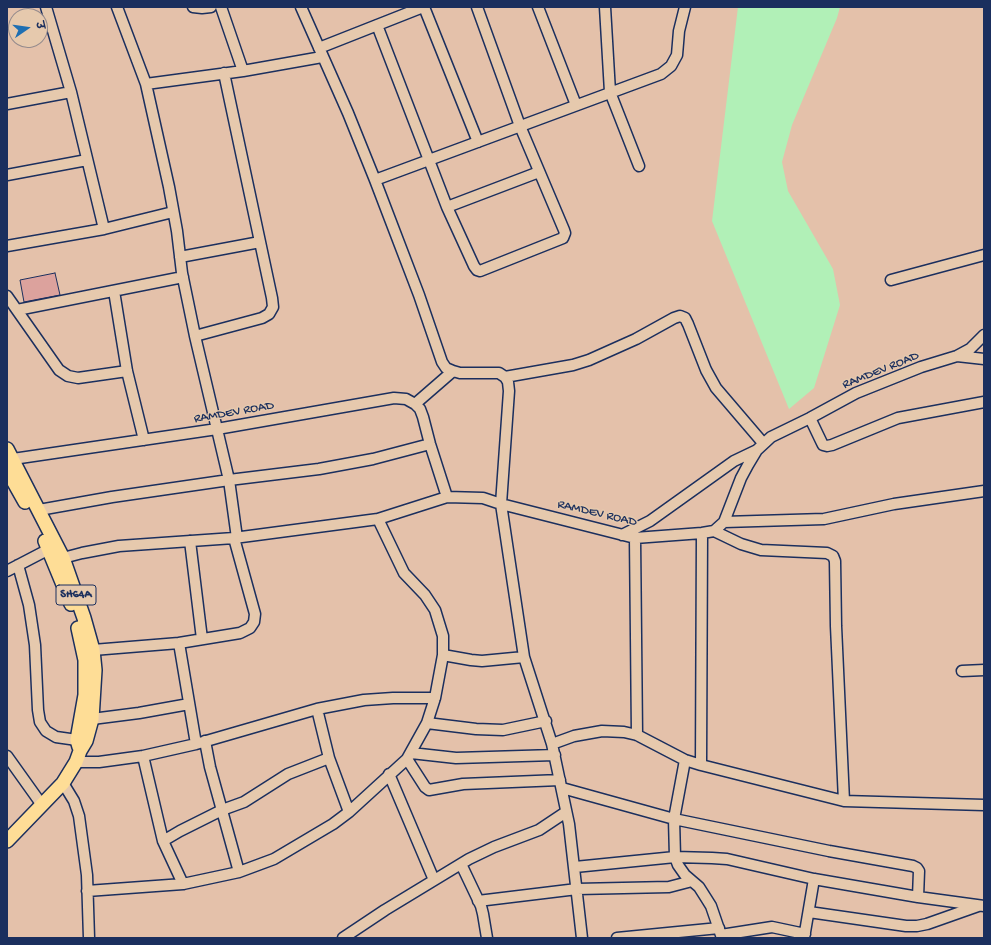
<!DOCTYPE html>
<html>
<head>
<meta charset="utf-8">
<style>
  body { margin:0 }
  #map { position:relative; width:991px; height:945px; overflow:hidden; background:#e4c1aa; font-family:"Gochi Hand","Playpen Sans Deva",sans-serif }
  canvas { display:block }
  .frame { position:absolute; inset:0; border:8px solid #1b2f5e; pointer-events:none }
  .north { position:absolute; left:8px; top:8px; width:40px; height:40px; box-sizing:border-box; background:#e6c9ad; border:1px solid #958b8d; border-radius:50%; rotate:77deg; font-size:11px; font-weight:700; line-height:16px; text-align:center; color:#1b2f5e }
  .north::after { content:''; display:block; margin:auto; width:14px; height:18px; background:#1f6fb2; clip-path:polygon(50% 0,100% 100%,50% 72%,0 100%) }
</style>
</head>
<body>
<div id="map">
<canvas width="991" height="945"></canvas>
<div class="frame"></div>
<div class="north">उ</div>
</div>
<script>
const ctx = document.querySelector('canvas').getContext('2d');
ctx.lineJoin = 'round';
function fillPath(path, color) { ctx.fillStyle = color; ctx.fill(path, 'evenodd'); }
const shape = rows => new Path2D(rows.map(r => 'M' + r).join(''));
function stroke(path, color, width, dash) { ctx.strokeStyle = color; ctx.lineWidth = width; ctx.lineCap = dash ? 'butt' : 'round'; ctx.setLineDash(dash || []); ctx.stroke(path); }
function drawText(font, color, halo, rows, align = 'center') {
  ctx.font = font + ' "Gochi Hand",sans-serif'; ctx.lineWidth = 3; ctx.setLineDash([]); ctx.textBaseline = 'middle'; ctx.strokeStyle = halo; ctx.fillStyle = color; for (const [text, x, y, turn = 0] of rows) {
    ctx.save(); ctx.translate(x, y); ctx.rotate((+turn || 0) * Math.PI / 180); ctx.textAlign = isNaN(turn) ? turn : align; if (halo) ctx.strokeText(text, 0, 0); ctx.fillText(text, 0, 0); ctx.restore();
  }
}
const green = shape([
  [738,7,840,7,837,18,792,125,782,162,788,191,833,269,840,305,814,388,789,409,712,221]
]);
const building = shape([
  [55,273,60,295,24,302,20,280,55,273]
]);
const minor = shape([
  [117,7,146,84,169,187,177,231,182,273,195,336,229,480,237,538],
  [193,7,202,8,211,7],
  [221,7,243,71],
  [301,7,348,113,375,180,419,295,442,362,446,368,453,371,460,373,499,373,505,377,508,382,509,391,501,504,524,657,552,744,569,824,582,938],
  [424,7,478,142],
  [538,7,576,105],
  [605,7,610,92,639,166],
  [377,25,447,207,474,266,477,270,480,271,563,238,565,233,564,230,520,126,477,7],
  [319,48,423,7],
  [146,84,243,71,322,57],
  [7,104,71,92],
  [7,175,87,160],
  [375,180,661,74,671,66,677,55,679,31,685,7],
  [447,207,539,172],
  [104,229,173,212],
  [7,246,104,229,71,92,46,7],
  [180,257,260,242],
  [891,280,984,255],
  [114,291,127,371,144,440],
  [7,296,59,370,68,376,78,378,127,371],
  [17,310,183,277],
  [195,336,262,318,269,314,273,307,272,298,224,73],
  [957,356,984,359],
  [505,377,573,365,589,360,636,339,674,318,680,316,685,318,688,324,706,370,716,388,763,443],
  [415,404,453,371],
  [810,418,821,441,823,445,827,446,832,445,898,418,984,402],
  [13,459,217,429,394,398,406,399,415,404,420,409,423,417,430,444,447,497,483,498,501,504,635,538,702,533,714,531,724,522,741,478,748,465,757,450,771,437,810,418,856,393,921,367,957,356,970,349,984,335],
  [39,510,112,497,229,480,319,469,373,459,430,444],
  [724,522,824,519,894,504,984,491],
  [714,531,741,544,761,550,827,553,833,556,835,561,836,626,844,801],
  [622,535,650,521,734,461,757,450],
  [635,538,637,735],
  [190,541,202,639],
  [63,558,82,553,119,546,234,538,378,519,447,497],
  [18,565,29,605,35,645,38,710,40,722,46,731,56,737,84,741],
  [7,571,55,546],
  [179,643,196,744],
  [93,650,179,643,240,633,250,628,254,622,255,614,234,538],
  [443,655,471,660,482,661,524,657],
  [962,671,984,670],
  [317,709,329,758,349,812],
  [92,719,139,713,189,704],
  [427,723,476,729,503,730,546,721],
  [205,741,210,767,239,872],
  [552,744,574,736,602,731,624,732,637,735,685,760,701,765,844,801,984,805],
  [411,753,456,758,555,755],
  [7,756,42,805],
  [143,756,163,841,183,884],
  [407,759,425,787,429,790,463,784,560,780],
  [685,760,674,819,675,857,678,865,685,875,699,887,706,898,711,906,722,938],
  [76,762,99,762,143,756,196,744,317,709,364,700,393,698,435,698],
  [701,765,702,533],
  [389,774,434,880],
  [63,783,74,801,79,816,87,875,89,938],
  [562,788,674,819,829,851,913,866,917,868,919,871,918,897],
  [163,841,180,831,222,810,244,802,288,774,329,758],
  [461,864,481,906,483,914,487,938],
  [575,867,675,857,712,858,727,859,814,879,918,897,984,906],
  [87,891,183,884,239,872,274,859,333,824,349,812,407,759,427,723,435,698,443,655,443,636,435,610,425,595,404,573,378,519],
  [478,901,577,889,669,887,692,881],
  [809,912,906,926,917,926,927,924,978,906],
  [721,935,772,927,805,934],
  [343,938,385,910,469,859,494,847,539,830,566,812],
  [617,938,719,928],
  [804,938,814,879]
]);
const major = shape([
  [7,449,63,558,84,618,93,650,95,670,92,719,86,741,80,751,76,762,63,783,7,841],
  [7,470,25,502],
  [45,541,71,604],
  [78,628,85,660,85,695,77,740,79,747]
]);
const shields = [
  [76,595,40]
];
const shieldNames = [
  ["SH64A",76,595]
];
const streetNames = [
  ["RAMDEV ROAD",881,371,-22],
  ["RAMDEV ROAD",234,413,-10],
  ["RAMDEV ROAD",597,514,13]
];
fillPath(green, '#b1f0b7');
fillPath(building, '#dca29d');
stroke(building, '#1b2f5e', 1);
stroke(minor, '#1b2f5e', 13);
stroke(major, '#1b2f5e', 16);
stroke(minor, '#e6c9ad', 10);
stroke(major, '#fedd96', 13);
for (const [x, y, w] of shields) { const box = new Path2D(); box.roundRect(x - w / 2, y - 10, w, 20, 3); ctx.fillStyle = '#e6c9ad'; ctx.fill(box); stroke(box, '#1b2f5e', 1); }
drawText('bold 12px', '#1b2f5e', null, shieldNames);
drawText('13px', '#1b2f5e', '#e6c9ad', streetNames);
</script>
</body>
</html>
